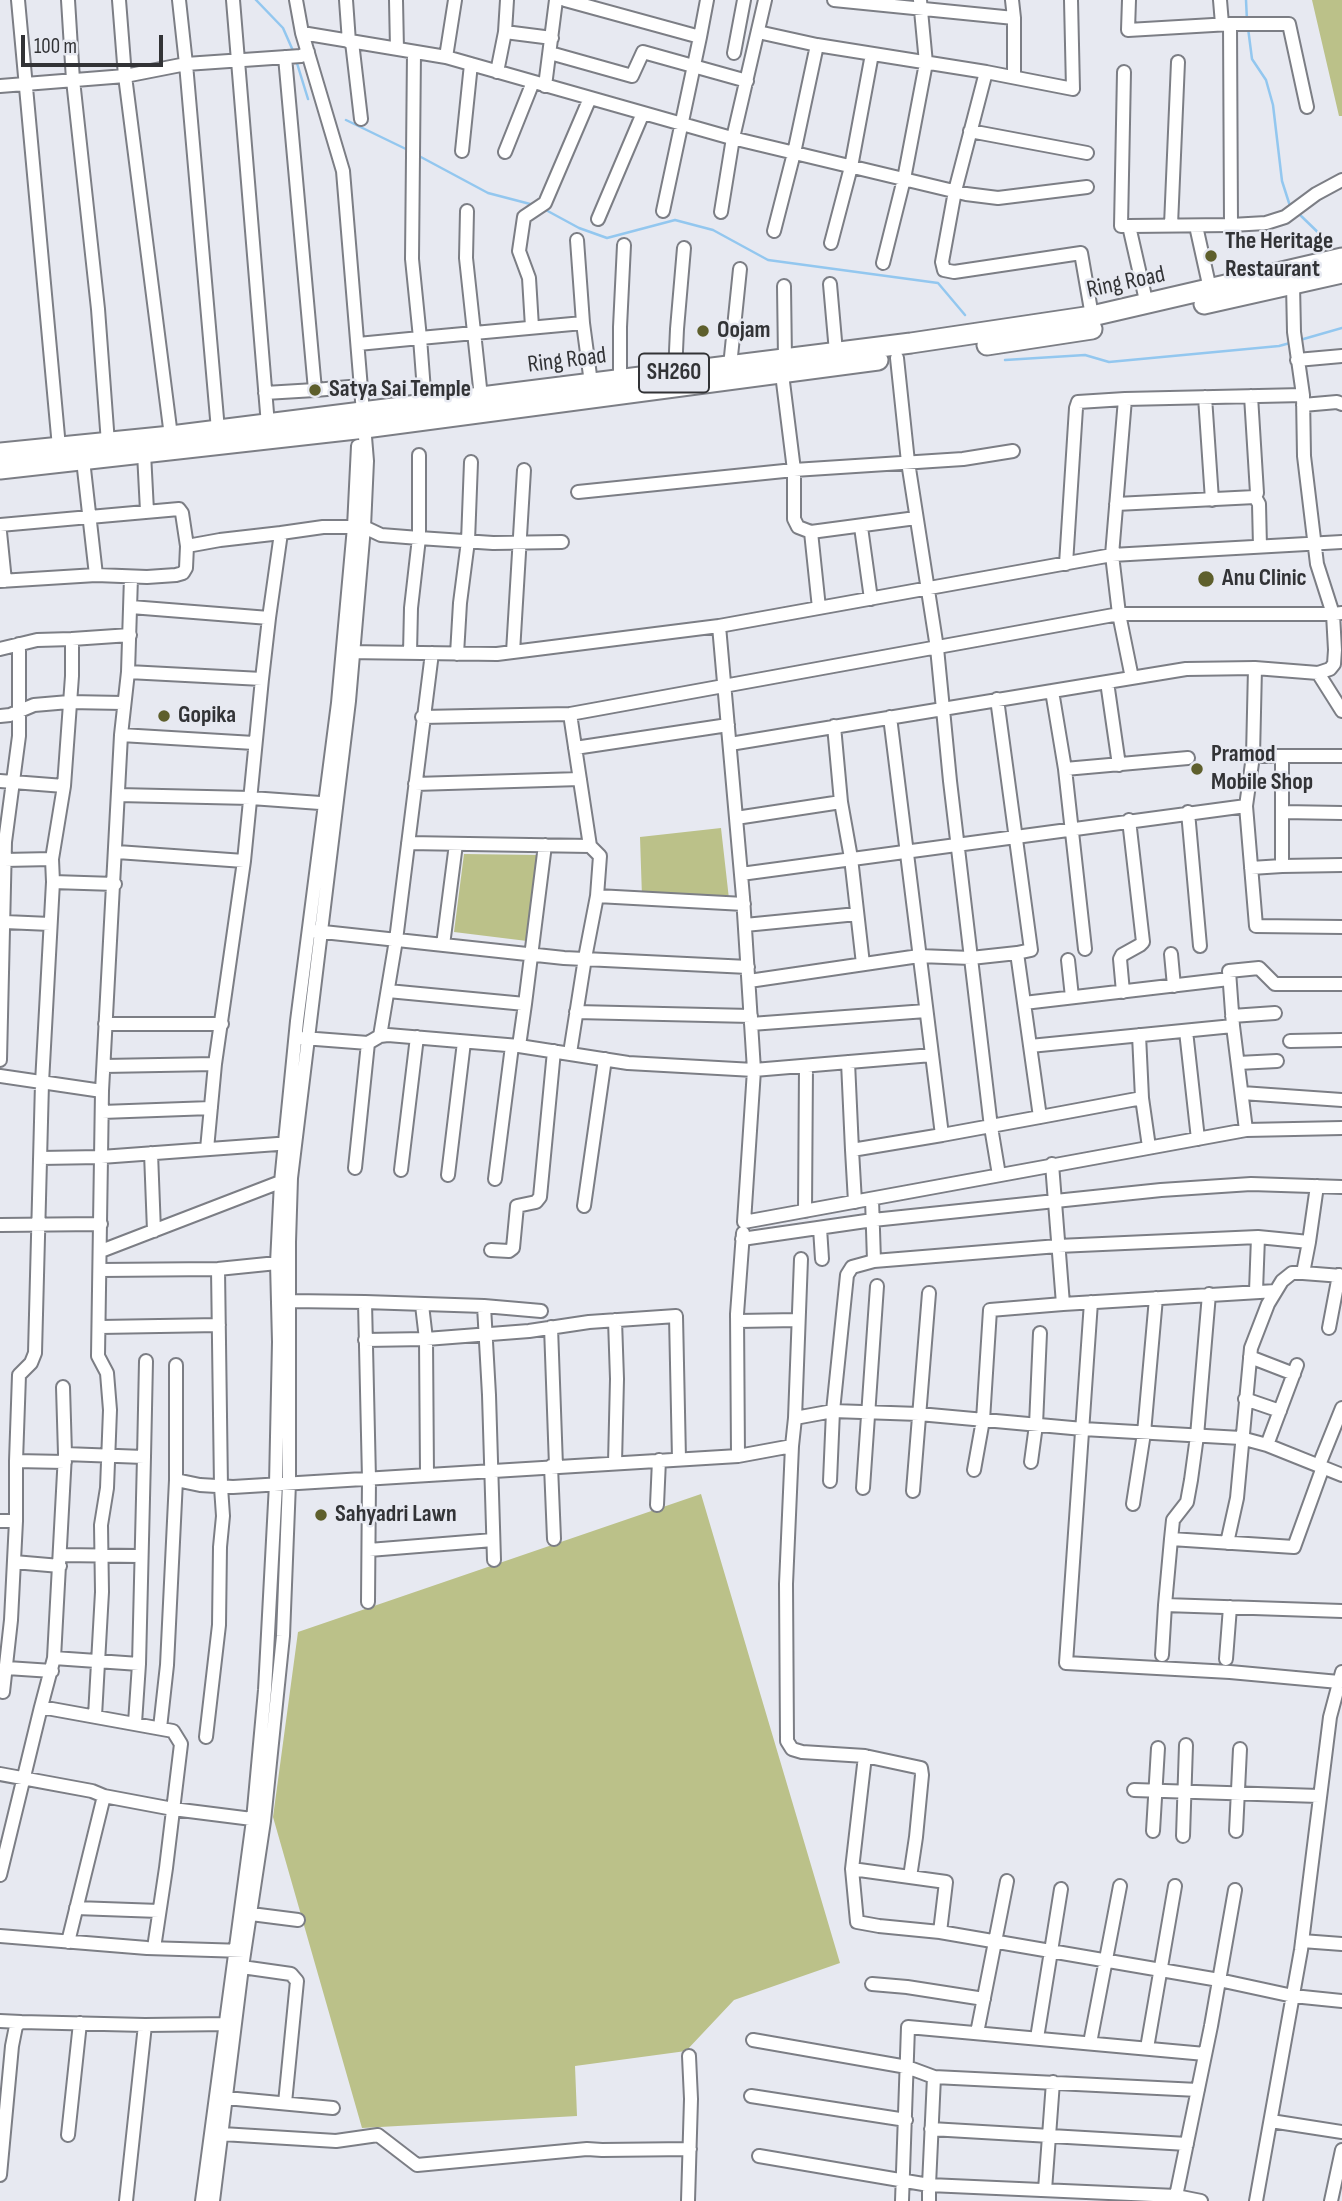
<!DOCTYPE html>
<html>
<head>
<meta charset="utf-8">
<style>
  body { margin:0 }
  #map { position:relative; width:1342px; height:2201px; overflow:hidden; background:#e7e9f1; font-family:"Sofia Sans Condensed",sans-serif }
  canvas { display:block }
  .scale { position:absolute; left:21px; top:35px; width:142px; height:32px; box-sizing:border-box; border:4px solid #323336; border-top:0; padding-left:9px; font-size:21px; line-height:24px; white-space:nowrap; color:#323336; -webkit-text-stroke:5px #e7e9f1; paint-order:stroke }
</style>
</head>
<body>
<div id="map">
<canvas width="1342" height="2201"></canvas>
<div class="scale">100 m</div>
</div>
<script>
const ctx = document.querySelector('canvas').getContext('2d');
ctx.lineJoin = 'round';
function fillPath(path, color) { ctx.fillStyle = color; ctx.fill(path, 'evenodd'); }
const shape = rows => new Path2D(rows.map(r => 'M' + r).join(''));
function stroke(path, color, width, dash) { ctx.strokeStyle = color; ctx.lineWidth = width; ctx.lineCap = dash ? 'butt' : 'round'; ctx.setLineDash(dash || []); ctx.stroke(path); }
function drawText(font, color, halo, rows, align = 'center') {
  ctx.font = font + ' "Sofia Sans Condensed",sans-serif'; ctx.lineWidth = 5; ctx.setLineDash([]); ctx.textBaseline = 'middle'; ctx.strokeStyle = halo; ctx.fillStyle = color; for (const [text, x, y, turn = 0] of rows) {
    ctx.save(); ctx.translate(x, y); ctx.rotate((+turn || 0) * Math.PI / 180); ctx.textAlign = isNaN(turn) ? turn : align; if (halo) ctx.strokeText(text, 0, 0); ctx.fillText(text, 0, 0); ctx.restore();
  }
}
const green = shape([
  [1312,0,1342,0,1342,116,1339,116],
  [721,828,729,899,642,897,640,837],
  [464,854,537,855,527,941,454,932],
  [701,1494,840,1963,734,2000,686,2051,575,2066,577,2116,362,2128,273,1817,298,1632]
]);
const stream = shape([
  [256,0,283,28,294,53],
  [1246,0,1247,21],
  [1248,28,1252,59,1266,80,1273,105,1282,181,1290,206],
  [296,60,308,99],
  [346,120,410,151],
  [419,156,488,193,534,205],
  [544,209,579,228,607,238,675,220,713,230,768,260,938,283,965,315],
  [1298,213,1328,242],
  [1300,340,1342,328],
  [1005,360,1085,355,1109,362,1279,346,1290,343]
]);
const minor = shape([
  [18,0,59,447],
  [68,0,73,80,98,309,108,443],
  [119,0,125,76,171,436],
  [179,0,186,64,218,430],
  [233,0,268,425],
  [346,0,349,42],
  [396,0,397,49],
  [565,0,700,37,707,0],
  [834,0,1014,18,1012,0],
  [1129,0,1128,30,1230,24,1231,225,1266,223,1285,217,1316,194,1342,180],
  [1220,0,1222,24],
  [1014,18,1014,77],
  [1230,24,1289,24,1307,107],
  [505,32,552,38],
  [758,32,817,45,986,72,955,191,942,262,944,270,954,272,1081,253,1092,316],
  [302,33,446,57,728,137,966,194,998,198,1087,187],
  [352,42,361,119],
  [550,53,632,76,643,52,747,81],
  [734,53,744,0],
  [446,57,455,0],
  [497,72,505,32,507,0],
  [986,72,1073,89,1071,0],
  [1124,72,1121,226,1129,226,1147,305],
  [0,86,125,76,186,64,301,56,308,52],
  [545,86,556,0],
  [970,131,1087,153],
  [462,151,471,64],
  [505,152,533,82],
  [467,211,466,258,481,397],
  [663,211,700,37],
  [721,212,733,138,765,0],
  [598,219,643,113],
  [1171,225,1178,62],
  [1129,226,1231,225],
  [1196,226,1210,289],
  [774,231,794,153,817,45],
  [831,243,851,167,872,54],
  [883,263,904,179,926,63,920,0],
  [830,284,836,352],
  [1293,284,1294,332,1303,395],
  [784,286,785,359],
  [583,323,591,383],
  [532,327,529,278,519,251,524,217,545,203,590,98],
  [358,344,420,338,412,259,414,52],
  [897,358,908,462,937,648,950,781,991,1127,999,1175],
  [1297,360,1342,356],
  [730,366,740,269],
  [675,373,677,329,684,248],
  [782,374,794,470,794,519,798,527,811,532,916,518],
  [620,379,620,327,624,245],
  [315,390,361,386],
  [265,393,315,390,285,57],
  [1251,396,1257,493,1255,497,1259,504,1260,547],
  [1205,397,1212,500],
  [425,404,420,338,583,323,577,240],
  [1303,405,1337,402,1342,404],
  [144,453,147,511],
  [83,460,96,575],
  [578,492,794,470,963,459,1013,451],
  [1116,504,1255,497],
  [0,525,179,509,182,513,187,546,186,568,183,573,176,575,147,577,96,575,0,581],
  [861,527,871,599],
  [0,532,5,581],
  [811,532,819,608],
  [187,546,220,540,281,533],
  [1066,564,1076,408,1078,402,1125,399],
  [269,618,281,533,323,527,364,527,381,535,419,538,493,543,562,542],
  [719,626,1112,555,1125,399,1303,395,1304,456,1317,564,1333,614,1342,613],
  [0,649,37,640,72,639],
  [513,652,524,470],
  [410,653,411,608,419,538,419,455],
  [457,654,460,603,468,541,471,462],
  [128,672,262,679,269,618,131,607],
  [1132,678,1119,614,1112,555,1342,542],
  [1107,682,1119,765],
  [1052,691,1065,769],
  [997,699,1031,950,1017,953],
  [570,714,590,846,600,856,597,896,744,904],
  [0,716,10,715,34,705,69,702,123,703],
  [422,717,570,714,1119,614,1333,614,1335,650,1334,664,1330,669,1318,673],
  [890,717,942,1135,1040,1117],
  [834,726,841,802,851,858,863,964],
  [121,735,254,743],
  [730,744,1186,669,1255,668,1318,673,1342,711],
  [575,748,728,725],
  [1253,756,1342,756],
  [1282,756,1282,866,1342,865],
  [0,781,64,786],
  [415,784,580,779],
  [118,795,251,798,334,804],
  [1246,806,1256,926,1342,927],
  [1188,812,1200,946],
  [1283,812,1342,813],
  [736,818,841,802],
  [0,843,5,842,19,736,19,644],
  [408,843,590,846],
  [117,852,244,861],
  [4,860,52,859],
  [1251,868,1282,866],
  [741,874,1246,806,1253,756,1255,668],
  [53,882,115,884],
  [5,922,50,924],
  [745,925,857,914],
  [314,931,564,958,748,967],
  [443,945,456,844],
  [1085,949,1065,769,1188,758],
  [1171,954,1174,986],
  [1068,960,1072,997],
  [749,981,919,956,971,958,1017,953,1040,1117,1142,1098,1149,1147],
  [388,991,525,1004,545,845],
  [1123,992,1120,959,1122,955,1140,945,1143,942,1129,820],
  [1024,1003,1229,979],
  [576,1012,751,1016],
  [1232,1016,1275,1013],
  [105,1024,222,1024],
  [751,1024,926,1011],
  [1233,1026,1246,1130],
  [1186,1031,1198,1139],
  [1139,1035,1142,1098],
  [380,1036,396,940,432,653],
  [303,1038,368,1043,380,1036,388,1035,519,1046,628,1063,754,1070,743,897,719,626,497,654,346,652],
  [1290,1041,1342,1040],
  [519,1046,525,1004],
  [1030,1046,1233,1026,1229,971,1259,968,1275,984,1342,984],
  [570,1053,585,958,597,896],
  [932,1055,754,1070,744,1222,1246,1130,1342,1128],
  [0,1060,5,842],
  [848,1062,852,1150],
  [1238,1063,1277,1061],
  [104,1066,215,1064],
  [0,1076,102,1091],
  [1242,1093,1342,1100],
  [102,1112,211,1108],
  [207,1149,215,1064,244,861,262,679],
  [151,1153,154,1231],
  [40,1158,101,1157,291,1143],
  [1052,1164,1063,1304,1276,1291],
  [355,1168,368,1043],
  [401,1170,417,1037],
  [448,1175,464,1042],
  [495,1179,512,1046],
  [872,1199,874,1261],
  [855,1202,852,1150,942,1135],
  [584,1206,605,1059],
  [805,1211,806,1066],
  [0,1225,101,1224],
  [820,1228,822,1259],
  [742,1239,873,1220,1161,1190,1251,1184,1342,1187],
  [1309,1242,1303,1273,1342,1276],
  [491,1250,509,1251,513,1248,517,1206,536,1202,540,1197,554,1051],
  [101,1251,288,1179],
  [100,1270,218,1269,277,1263],
  [1256,1291,1258,1237],
  [290,1301,365,1302,369,1479,368,1602],
  [365,1302,484,1306,541,1311],
  [1091,1302,1066,1663,1230,1672,1339,1682],
  [422,1305,426,1339,427,1475],
  [484,1306,489,1395,494,1560],
  [738,1321,798,1320],
  [100,1327,219,1325],
  [551,1327,556,1466],
  [1329,1328,1339,1275],
  [365,1340,426,1339,529,1331,589,1322,676,1316,679,1459],
  [1250,1357,1294,1374],
  [1245,1399,1280,1411],
  [795,1418,801,1259],
  [1267,1445,1297,1365],
  [792,1446,786,1584,787,1741,792,1749,802,1752,865,1756,852,1869,946,1882,940,1932,1219,1980,1293,1996,1342,2001],
  [65,1454,144,1457,139,1664,135,1723],
  [738,1456,737,1314,743,1233],
  [144,1457,146,1361],
  [65,1462,16,1461,19,1375,31,1363,35,1353,42,1083,53,882,52,859,64,786,72,676,72,639,130,635],
  [1031,1462,1036,1425,1040,1333],
  [615,1463,617,1379,615,1320],
  [1319,1465,1342,1408],
  [551,1466,554,1539],
  [1323,1467,1294,1547,1171,1539,1165,1605,1342,1611],
  [974,1470,983,1420,990,1310,1063,1304],
  [176,1480,176,1365],
  [830,1481,833,1411,847,1275,852,1267,874,1261,1058,1246,1258,1237,1309,1242,1317,1186],
  [863,1488,877,1286],
  [913,1491,929,1293],
  [1133,1504,1144,1433,1156,1298],
  [657,1505,659,1460],
  [0,1521,16,1521,16,1461],
  [1171,1539,1173,1520,1187,1502,1191,1480,1197,1436,1209,1294],
  [1227,1543,1237,1498,1251,1348,1268,1304,1282,1281,1292,1273,1303,1273],
  [369,1550,493,1540],
  [60,1555,140,1556],
  [14,1562,60,1566],
  [1162,1655,1165,1605],
  [54,1658,139,1664],
  [1226,1659,1230,1607],
  [7,1668,52,1671],
  [3,1692,11,1620,16,1521],
  [41,1707,54,1658,65,1454,63,1387],
  [95,1716,102,1592,101,1525,107,1488,110,1410,107,1373,98,1356,102,1091,121,735,128,672,131,577],
  [160,1728,167,1665,176,1480,200,1485,233,1487,738,1456,792,1446,795,1418,833,1411,919,1414,1083,1429,1241,1438,1267,1445,1342,1475],
  [206,1737,219,1625,220,1547,223,1516,221,1487,218,1269],
  [865,1756,921,1768,922,1775,916,1837,910,1877],
  [0,1774,92,1791,104,1796,68,1942],
  [1134,1790,1319,1796],
  [104,1796,173,1809,260,1820],
  [1153,1831,1158,1748],
  [1236,1831,1240,1749],
  [1183,1836,1186,1745],
  [852,1869,857,1922,879,1926,940,1932],
  [0,1875,41,1707,173,1731,181,1744,166,1868,154,1948],
  [76,1908,159,1911],
  [251,1914,298,1920],
  [0,1936,147,1948,244,1951],
  [1302,1941,1342,1944],
  [242,1967,291,1974,297,1981,285,2103],
  [872,1984,907,1987,984,1999],
  [0,2021,21,2022],
  [977,2033,1007,1881],
  [1037,2038,1061,1889],
  [753,2040,907,2067,934,2077],
  [1090,2043,1120,1886],
  [1147,2048,1175,1886],
  [1198,2090,934,2077,929,2185,1176,2196,1201,2201],
  [751,2096,906,2120],
  [226,2098,333,2108],
  [1271,2121,1342,2132],
  [931,2129,1187,2144],
  [222,2134,336,2141,378,2135,417,2165,587,2149,602,2150,690,2149],
  [68,2135,80,2023],
  [759,2156,929,2185,929,2201],
  [0,2175,12,2046,16,2026,21,2022,145,2025,230,2024],
  [1045,2190,1053,2082],
  [126,2201,145,2025],
  [202,2201,253,1820,265,1690,276,1484,279,1342,277,1263,281,1182,297,1021,338,703,354,527,358,446],
  [213,2201,242,1967,264,1821,283,1636,289,1483,289,1242,291,1178,349,701,364,527,367,461,343,171,302,33,296,0],
  [688,2201,691,2099,689,2056],
  [902,2201,908,2027,1205,2054],
  [1175,2201,1211,2026,1235,1890],
  [1256,2201,1301,1950,1330,1717,1342,1672],
  [1331,2201,1342,2150]
]);
const highway = shape([
  [1204,304,1342,273],
  [987,345,1092,329],
  [0,453,171,436,911,343,1092,316,1342,258],
  [0,469,365,428,878,360]
]);
const markers = [
  [1211,256,7,"#5e5f2c"],
  [703,331,7,"#5e5f2c"],
  [315,390,7,"#5e5f2c"],
  [1206,579,9,"#5e5f2c"],
  [164,716,7,"#5e5f2c"],
  [1197,769,7,"#5e5f2c"],
  [321,1515,7,"#5e5f2c"]
];
const shields = [
  [674,373,70]
];
const shieldNames = [
  ["SH260",674,373]
];
const poiNames = [
  ["The Heritage",1225,242],
  ["Restaurant",1225,270],
  ["Oojam",717,331],
  ["Satya Sai Temple",329,390],
  ["Anu Clinic",1222,579],
  ["Gopika",178,716],
  ["Pramod",1211,755],
  ["Mobile Shop",1211,783],
  ["Sahyadri Lawn",335,1515]
];
const streetNames = [
  ["Ring Road",1126,283,-12],
  ["Ring Road",567,361,-7]
];
fillPath(green, '#bbc189');
stroke(stream, '#93c7ef', 2.5);
stroke(minor, '#7c7e85', 16);
stroke(highway, '#7c7e85', 23);
stroke(minor, '#fff', 12);
stroke(highway, '#fff', 19);
for (const [x, y, r, color] of markers) { const dot = new Path2D(); dot.arc(x, y, r, 0, 2 * Math.PI); ctx.fillStyle = color; ctx.fill(dot); stroke(dot, '#e7e9f1', 2.5); }
for (const [x, y, w] of shields) { const box = new Path2D(); box.roundRect(x - w / 2, y - 19.5, w, 39, 5); ctx.fillStyle = '#e7e9f1'; ctx.fill(box); stroke(box, '#323336', 2); }
drawText('bold 23px', '#323336', null, shieldNames);
drawText('bold 24px', '#323336', '#e7e9f1', poiNames, 'left');
drawText('24px', '#323336', '#e7e9f1', streetNames);
</script>
</body>
</html>
